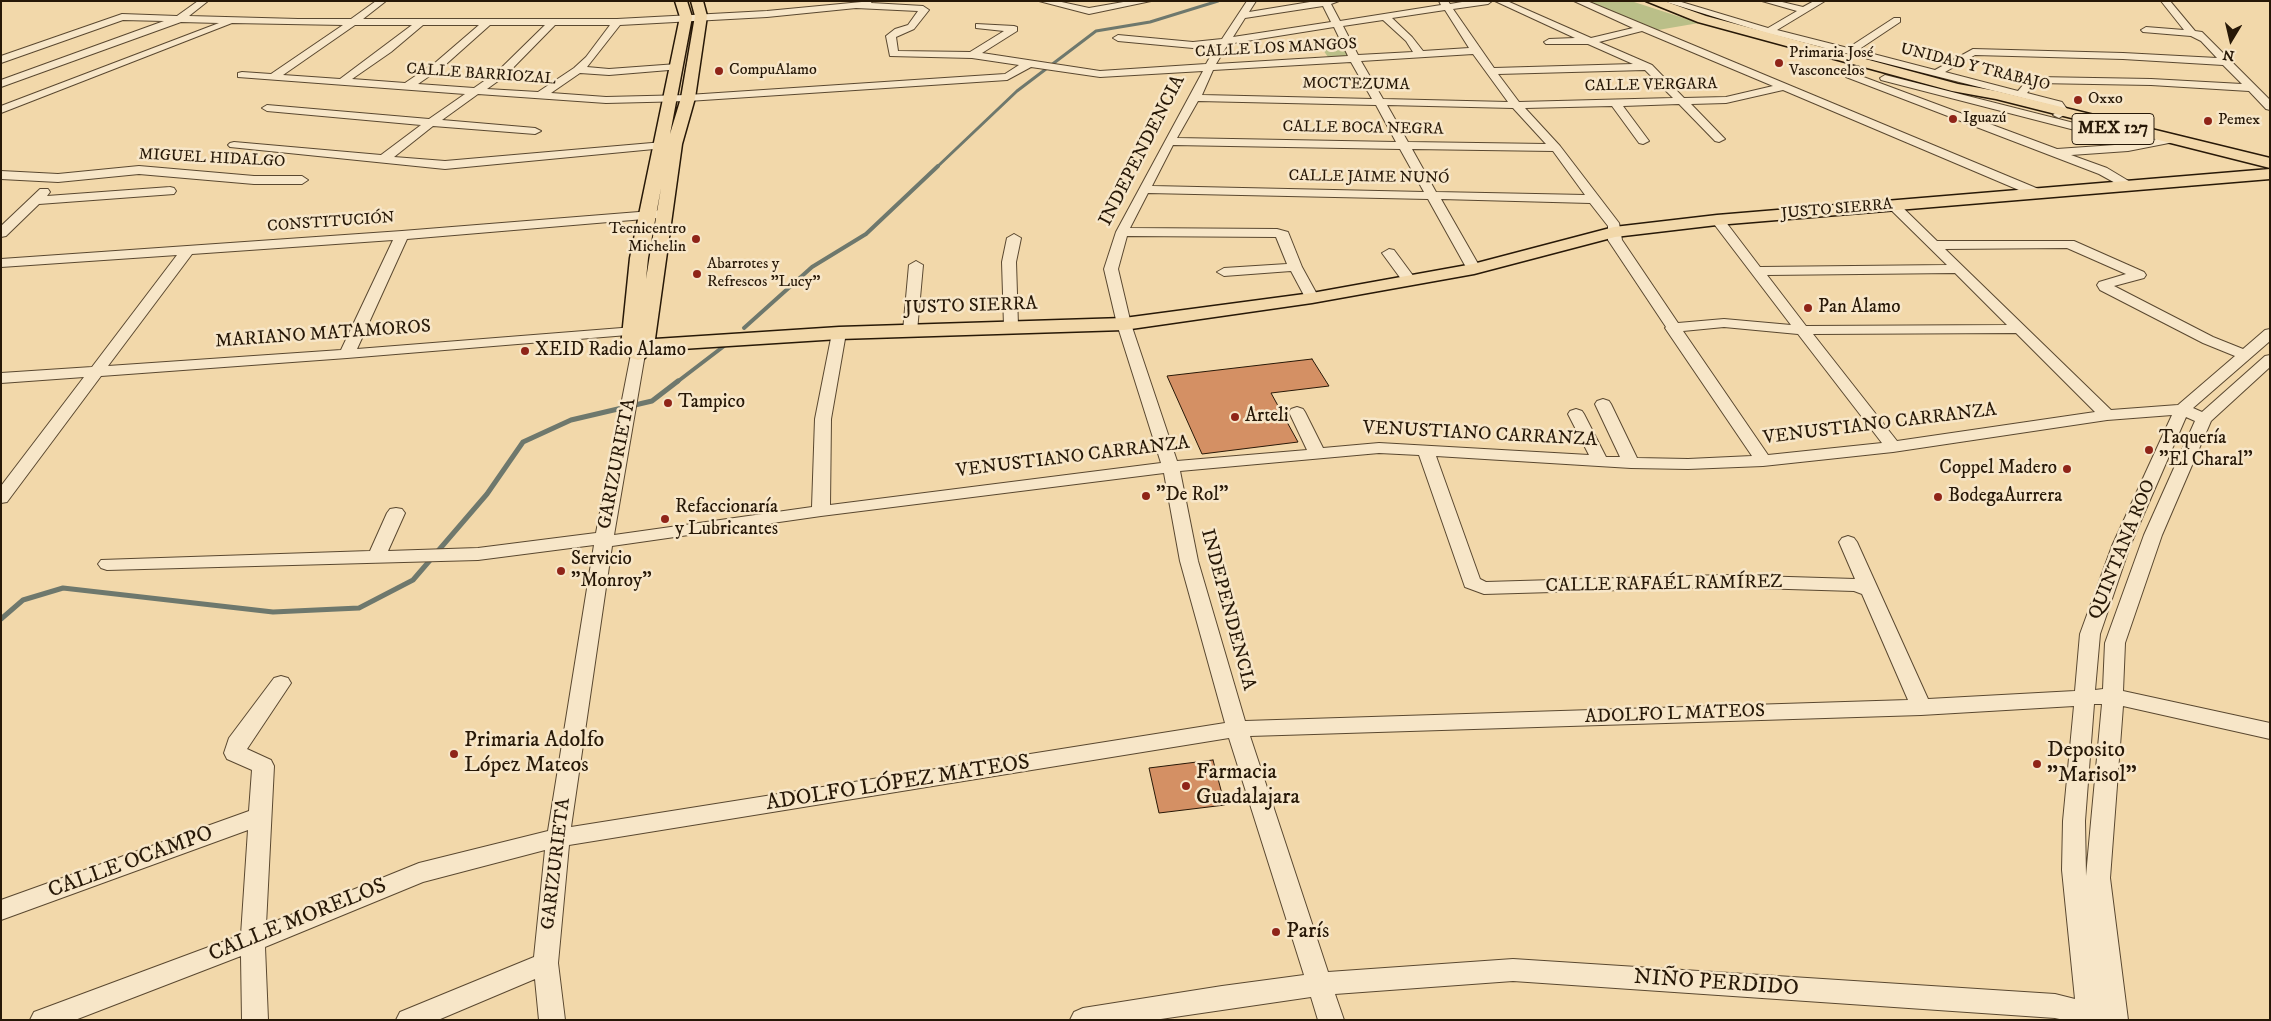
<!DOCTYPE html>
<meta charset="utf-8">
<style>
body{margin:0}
#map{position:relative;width:2271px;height:1021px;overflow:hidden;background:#f2d8aa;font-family:"IM FELL DW Pica",serif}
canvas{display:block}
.frame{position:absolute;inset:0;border:2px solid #271807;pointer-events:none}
.north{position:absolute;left:2206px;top:15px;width:50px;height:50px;-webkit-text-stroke:4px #f7e6c8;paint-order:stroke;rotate:189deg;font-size:14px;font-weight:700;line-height:20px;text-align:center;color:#271807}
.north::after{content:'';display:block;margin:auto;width:18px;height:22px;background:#271807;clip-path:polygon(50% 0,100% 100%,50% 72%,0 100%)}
</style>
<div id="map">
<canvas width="2271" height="1021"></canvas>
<div class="frame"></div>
<div class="north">N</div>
</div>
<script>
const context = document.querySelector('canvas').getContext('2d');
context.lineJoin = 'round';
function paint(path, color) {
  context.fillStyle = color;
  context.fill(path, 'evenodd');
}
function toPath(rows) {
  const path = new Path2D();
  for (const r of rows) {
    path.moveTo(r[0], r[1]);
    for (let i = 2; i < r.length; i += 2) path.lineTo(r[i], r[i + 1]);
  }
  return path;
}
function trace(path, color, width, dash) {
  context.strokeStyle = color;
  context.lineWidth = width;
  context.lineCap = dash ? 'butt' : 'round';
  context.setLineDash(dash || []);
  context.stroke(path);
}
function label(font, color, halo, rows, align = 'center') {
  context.font = font + ' "IM FELL DW Pica",serif';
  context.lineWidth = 5;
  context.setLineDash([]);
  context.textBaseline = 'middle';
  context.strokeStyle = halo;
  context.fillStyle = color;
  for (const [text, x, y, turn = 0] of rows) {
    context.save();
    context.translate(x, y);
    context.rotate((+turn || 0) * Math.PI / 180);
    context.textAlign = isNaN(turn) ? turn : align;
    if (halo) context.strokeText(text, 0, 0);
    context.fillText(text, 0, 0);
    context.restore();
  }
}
paint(toPath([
 [1588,1,1631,1,1699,23,1658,30],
 [1345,45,1350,56,1328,57,1321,47]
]), '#babf88');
trace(toPath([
 [937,167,1017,91,1096,31,1150,22,1218,1]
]), '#6e786d', 3);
trace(toPath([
 [744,328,812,267,866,234,938,166],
 [677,382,728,343]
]), '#6e786d', 4);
trace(toPath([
 [1,619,23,600,63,588,273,612,359,608,413,580,487,494,523,442,571,420,652,401,678,381]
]), '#6e786d', 5);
const building = toPath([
 [1312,359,1329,386,1271,393,1298,442,1202,454,1167,376,1312,359],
 [1213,760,1225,805,1159,813,1149,768,1213,760]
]);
paint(building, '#d49064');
trace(building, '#271807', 1);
const minor = toPath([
 [198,1,208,1,189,16,298,19,351,19,376,1,386,1,363,19,617,19,767,11,872,1,871,3,923,6,929,10,914,29,896,37,898,51,970,52,1004,31,976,28,976,24,1014,26,1017,27,1017,31,982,53,1100,71,1206,64,1217,45,1193,48,1118,41,1113,38,1118,35,1193,42,1222,39,1247,1,1256,1,1249,12,1316,1,1339,1,1331,4,1340,21,1441,5,1439,1,1448,1,1450,4,1468,1,1492,1,1488,4,1453,9,1494,68,1633,64,1588,44,1546,44,1544,42,1549,39,1575,38,1495,1,1507,1,1591,38,1633,28,1574,1,1587,1,2041,190,2043,193,2041,196,2033,196,1783,90,1726,103,1691,104,1723,137,1725,139,1719,142,1715,141,1679,104,1623,106,1649,141,1643,144,1639,143,1612,106,1525,108,1560,146,1619,223,1622,240,1678,323,1724,319,1791,325,1711,220,1717,216,1722,217,1760,267,1947,265,1889,208,1887,205,1893,201,1897,202,1937,241,2074,241,2144,272,2146,275,2144,278,2114,286,2213,337,2243,349,2265,330,2270,329,2270,341,2193,408,2202,412,2265,356,2270,355,2270,367,2211,421,2162,535,2125,643,2123,691,2270,723,2270,739,2123,706,2110,878,2128,1020,2064,1020,2055,1018,1513,981,1335,994,1344,1020,1318,1020,1311,997,1154,1020,1070,1020,1074,1012,1083,1008,1222,986,1304,975,1229,738,569,845,558,963,565,1020,539,1020,535,979,438,1020,396,1020,400,1012,534,957,545,850,423,882,265,947,268,1020,242,1020,241,956,75,1020,30,1020,34,1012,241,935,248,830,1,920,1,900,249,811,252,770,227,759,224,753,229,738,274,678,281,676,288,678,291,683,247,749,271,760,274,766,266,925,419,863,548,831,594,545,478,560,107,570,101,568,98,564,101,560,370,551,387,513,390,509,396,508,402,509,405,513,388,551,478,548,596,533,631,354,633,351,638,350,643,351,645,354,614,535,812,507,815,419,832,333,839,329,846,333,831,419,830,505,1161,463,1117,324,1104,269,1116,232,1203,71,1100,77,1031,67,1007,80,688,101,606,103,478,94,442,120,535,128,541,131,535,134,433,126,394,157,445,161,675,141,681,144,675,147,445,169,230,147,228,145,230,143,234,142,381,155,421,125,267,111,262,108,267,105,429,119,465,94,238,77,238,73,242,72,271,74,343,25,232,23,1,113,1,106,219,23,181,22,1,87,1,80,164,21,123,20,1,63,1,56,122,14,177,16,198,1],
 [1323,6,1331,22,1233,37,1245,18,1323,6],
 [856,8,918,11,908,25,895,29,886,36,890,56,972,58,1019,65,1005,74,688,95,606,97,551,93,580,73,609,75,681,69,682,67,677,64,609,69,587,67,620,25,767,17,856,8],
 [1445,10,1469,48,1423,51,1412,37,1392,18,1445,10],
 [1383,20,1406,41,1413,52,1358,55,1343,26,1383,20],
 [355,25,412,25,340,79,283,75,355,25],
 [423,25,479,25,436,62,405,83,352,79,391,52,423,25],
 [490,25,545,25,497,72,474,88,418,84,444,66,490,25],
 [555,25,610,25,586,57,574,68,538,92,487,89,505,76,555,25],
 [1334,27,1348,56,1216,64,1228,44,1334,27],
 [1642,31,1773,86,1726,97,1684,98,1652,65,1599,42,1642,31],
 [1473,54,1508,102,1383,99,1361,61,1473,54],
 [1351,62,1372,99,1202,95,1213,70,1351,62],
 [1645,70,1673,98,1519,102,1498,74,1645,70],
 [1198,101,1376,105,1396,142,1177,138,1198,101],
 [1387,105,1513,108,1546,144,1408,142,1387,105],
 [1173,145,1400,149,1424,192,1152,186,1173,145],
 [1412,149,1553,151,1585,195,1436,192,1412,149],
 [1148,193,1428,199,1467,269,1474,273,1481,269,1441,199,1590,203,1608,226,1608,240,1666,327,1665,328,1752,456,1688,459,1637,458,1611,404,1609,401,1603,399,1597,401,1595,404,1620,457,1606,457,1584,414,1582,411,1576,409,1570,411,1568,414,1589,455,1379,443,1323,448,1305,412,1303,409,1297,407,1291,409,1289,412,1307,450,1177,461,1131,324,1118,269,1127,236,1276,237,1287,264,1224,268,1217,272,1224,276,1291,271,1307,301,1317,301,1319,298,1302,267,1288,232,1277,229,1130,228,1148,193],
 [2067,248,2126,274,2099,282,2097,285,2100,290,2203,343,2235,356,2178,405,2111,410,1945,249,2067,248],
 [1955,273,2007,325,1806,326,1767,275,1955,273],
 [1724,327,1798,334,1882,443,1768,455,1683,331,1724,327],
 [2016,333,2095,412,1897,441,1813,334,2016,333],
 [2172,415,2112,546,2080,634,2075,691,1928,699,1857,542,1854,538,1848,536,1842,538,1839,542,1855,579,1723,575,1486,582,1480,579,1436,456,1631,468,1688,469,1763,466,1893,452,2107,420,2172,415],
 [2186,417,2195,421,2144,535,2105,643,2103,689,2095,690,2100,634,2130,546,2186,417],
 [1379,453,1419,455,1465,587,1484,594,1723,587,1854,591,1862,594,1908,700,1245,721,1198,561,1180,471,1379,453],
 [1164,473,1180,561,1225,723,571,827,612,546,821,516,1164,473],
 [2094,704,2102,704,2086,876,2085,821,2094,704],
 [2074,706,2063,821,2062,870,2075,999,2055,994,1513,959,1328,972,1250,736,1921,715,2074,706],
 [1039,1,1057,1,1089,8,1129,1,1151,1,1089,14,1039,1],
 [1663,1,1678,1,1768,28,1797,11,1762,1,1778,1,1803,7,1814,1,1825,1,1777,30,1848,48,1894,18,1900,18,1900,22,1858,50,1935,70,1973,49,2123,53,2217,58,2201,41,2191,36,2143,32,2141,30,2146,27,2184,30,2161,1,2170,1,2195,31,2202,32,2270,100,2270,110,2266,109,2249,91,2151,85,2036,83,2027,93,2062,102,2069,112,2059,118,2053,115,2057,111,2054,106,1766,33,1663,1],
 [1975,55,2123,59,2223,65,2242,84,2151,79,2037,77,2028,79,2018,91,1945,72,1975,55],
 [1850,72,2057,149,2129,144,1881,80,1880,78,1885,75,2145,141,2174,136,2180,139,2174,142,2128,151,2071,155,2107,168,2132,183,2134,186,2128,190,2099,174,1846,77,1846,73,1850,72],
 [139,166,254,176,302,176,308,180,302,184,254,184,139,174,58,182,1,179,1,171,58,174,139,166],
 [170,187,174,188,176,191,174,194,39,204,6,236,1,237,1,226,40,189,48,189,50,192,47,196,170,187],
 [664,210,668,211,670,214,668,217,407,239,357,349,647,326,652,327,654,330,652,333,347,358,101,376,7,502,1,503,1,486,84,377,1,383,1,373,92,367,177,255,1,267,1,259,402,231,664,210],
 [393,240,341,350,108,366,192,254,393,240],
 [1014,234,1021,238,1016,262,1018,326,1011,330,1004,326,1002,262,1007,238,1014,234],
 [1389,249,1394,250,1414,277,1416,280,1414,283,1404,283,1382,253,1389,249],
 [916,261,923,265,917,331,910,335,903,331,909,265,916,261]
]);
const major = toPath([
 [675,1,687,1,692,17,670,134,681,98,695,16,691,1,703,1,707,16,695,98,682,144,655,339,839,327,1124,318,1312,293,1473,264,1614,227,1717,215,2270,169,2270,179,1717,225,1615,237,1474,274,1312,303,1124,330,839,339,650,351,645,358,638,360,631,358,621,346,630,258,680,17,675,1],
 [661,188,646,279,648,258,661,188],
 [1646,1,1664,1,1706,16,1958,84,1996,91,2270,158,2270,168,1996,99,1952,91,1698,22,1646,1]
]);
trace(minor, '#5a4830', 2);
trace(major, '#271807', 3);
paint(minor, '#f7e6c8');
paint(major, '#f2d8aa');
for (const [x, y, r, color] of [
 [1779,63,5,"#8f2418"],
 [719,71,5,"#8f2418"],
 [2078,100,5,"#8f2418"],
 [1953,119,5,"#8f2418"],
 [2208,121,5,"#8f2418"],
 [696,239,5,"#8f2418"],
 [697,274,5,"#8f2418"],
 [1808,308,5,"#8f2418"],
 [525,351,5,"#8f2418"],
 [668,403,5,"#8f2418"],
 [1235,417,5,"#8f2418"],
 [2149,450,5,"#8f2418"],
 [2067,469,5,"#8f2418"],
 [1146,496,5,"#8f2418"],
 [1938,497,5,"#8f2418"],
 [665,519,5,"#8f2418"],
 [561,571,5,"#8f2418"],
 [454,754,5,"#8f2418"],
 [2037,764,5,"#8f2418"],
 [1186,786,5,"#8f2418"],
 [1276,932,5,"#8f2418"]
]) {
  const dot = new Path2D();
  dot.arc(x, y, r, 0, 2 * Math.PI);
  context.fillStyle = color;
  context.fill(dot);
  trace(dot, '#f7e6c8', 2);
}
label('16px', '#271807', '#f7e6c8', [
 ["CALLE LOS MANGOS",1276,49,-3],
 ["UNIDAD Y TRABAJO",1975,68,14],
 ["CALLE BARRIOZAL",481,75,4],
 ["MOCTEZUMA",1356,85,1],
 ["CALLE VERGARA",1651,86,-1],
 ["CALLE BOCA NEGRA",1363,129,1],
 ["MIGUEL HIDALGO",212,159,3],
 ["CALLE JAIME NUNÓ",1369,178,1],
 ["JUSTO SIERRA",1837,210,-5],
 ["CONSTITUCIÓN",331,223,-4]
]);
label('16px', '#271807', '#f7e6c8', [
 ["Primaria José",1789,54],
 ["Vasconcelos",1789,72],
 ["CompuAlamo",729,71],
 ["Oxxo",2088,100],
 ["Iguazú",1963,119],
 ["Pemex",2218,121],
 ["Tecnicentro",686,230,"right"],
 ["Michelin",686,248,"right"],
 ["Abarrotes y",707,265],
 ["Refrescos \"Lucy\"",707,283]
], 'left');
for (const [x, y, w] of [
 [2113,129,82]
]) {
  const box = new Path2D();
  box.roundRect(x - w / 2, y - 15.5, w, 31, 4);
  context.fillStyle = '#f7e6c8';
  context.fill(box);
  trace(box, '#271807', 1);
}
label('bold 18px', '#271807', null, [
 ["MEX 127",2113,129]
]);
label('19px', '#271807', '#f7e6c8', [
 ["INDEPENDENCIA",1143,151,-63],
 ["JUSTO SIERRA",971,307,-2],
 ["MARIANO MATAMOROS",323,335,-4],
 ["VENUSTIANO CARRANZA",1880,425,-7],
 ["VENUSTIANO CARRANZA",1480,435,3],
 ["VENUSTIANO CARRANZA",1073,458,-7],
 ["GARIZURIETA",618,464,-79],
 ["QUINTANA ROO",2123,550,-68],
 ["CALLE RAFAÉL RAMÍREZ",1664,585,-1],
 ["INDEPENDENCIA",1227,610,75],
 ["ADOLFO L MATEOS",1675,715,-2],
 ["GARIZURIETA",557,864,-83]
]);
label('19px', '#271807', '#f7e6c8', [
 ["Pan Alamo",1818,308],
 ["XEID Radio Alamo",535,351],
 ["Tampico",678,403],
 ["Arteli",1245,417],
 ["Taquería",2159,439],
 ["\"El Charal\"",2159,461],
 ["Coppel Madero",2057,469,"right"],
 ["\"De Rol\"",1156,496],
 ["BodegaAurrera",1948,497],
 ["Refaccionaría",675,508],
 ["y Lubricantes",675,530],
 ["Servicio",571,560],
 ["\"Monroy\"",571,582]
], 'left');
label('22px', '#271807', '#f7e6c8', [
 ["Primaria Adolfo",464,741],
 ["López Mateos",464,766],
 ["Deposito",2047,751],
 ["\"Marisol\"",2047,776],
 ["Farmacia",1196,773],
 ["Guadalajara",1196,798],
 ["París",1286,932]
], 'left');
label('22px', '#271807', '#f7e6c8', [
 ["ADOLFO LÓPEZ MATEOS",898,784,-9],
 ["CALLE OCAMPO",131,863,-20],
 ["CALLE MORELOS",298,921,-22],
 ["NIÑO PERDIDO",1716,984,4]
]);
</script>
